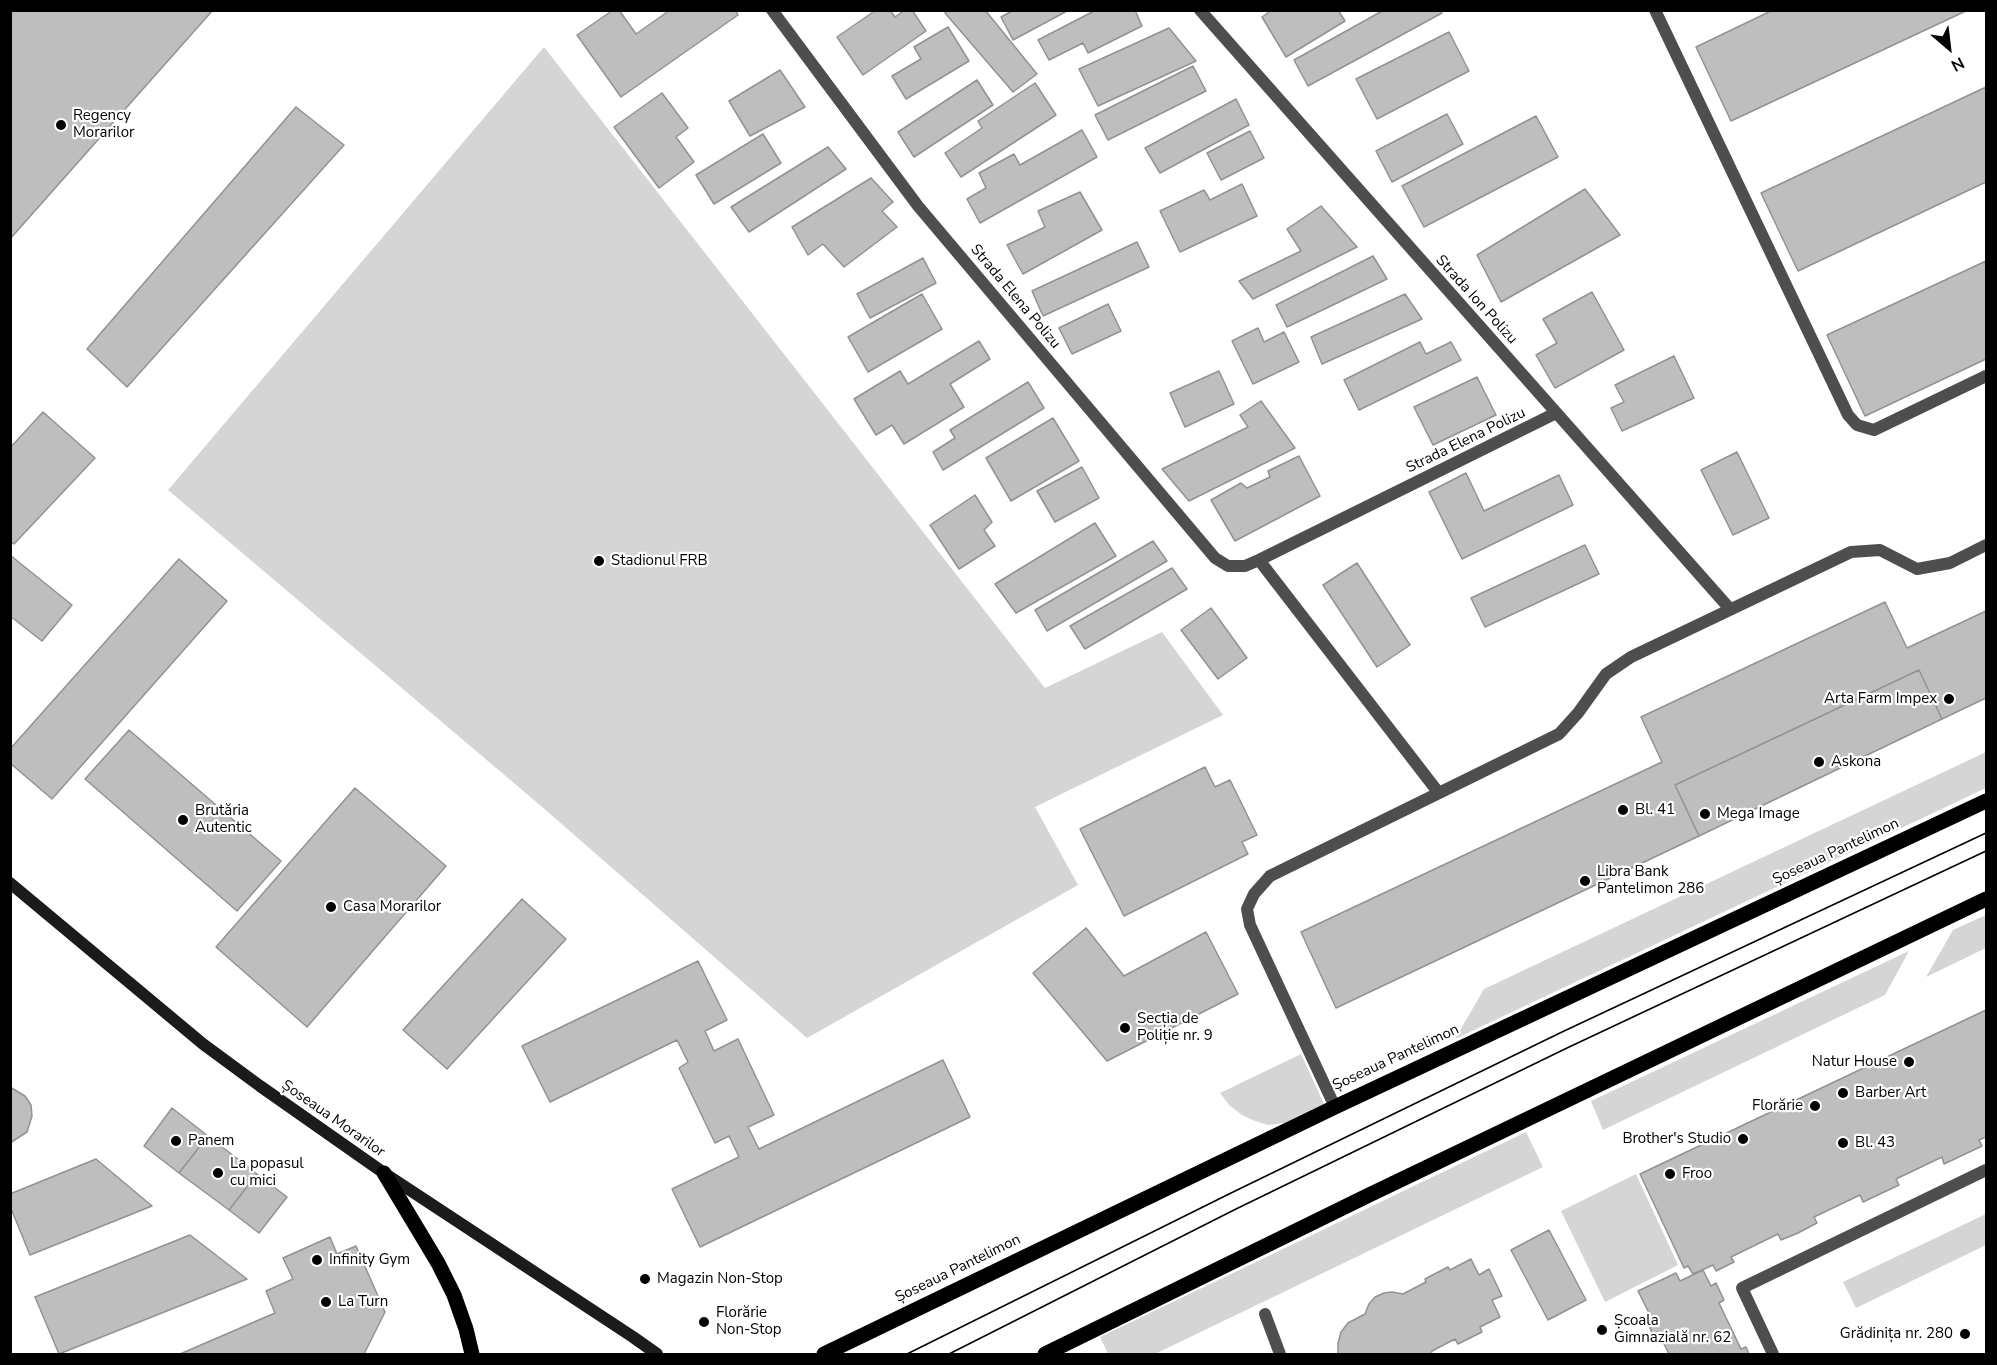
<!DOCTYPE html>
<meta charset="utf-8">
<style>
body{margin:0}
#map{position:relative;width:1997px;height:1365px;overflow:hidden;background:#fff;font-family:"Nunito Sans",sans-serif}
canvas{display:block}
.frame{position:absolute;inset:0;border:12px solid #000;pointer-events:none}
.north{position:absolute;left:1919px;top:18px;width:60px;height:60px;-webkit-text-stroke:4px #fff;paint-order:stroke;rotate:152deg;font-size:16px;font-weight:700;line-height:24px;text-align:center;color:#000}
.north::after{content:'';display:block;margin:auto;width:21px;height:27px;background:#000;clip-path:polygon(50% 0,100% 100%,50% 72%,0 100%)}
</style>
<div id="map">
<canvas width="1997" height="1365"></canvas>
<div class="frame"></div>
<div class="north">N</div>
</div>
<script>
const context = document.querySelector('canvas').getContext('2d');
context.lineJoin = 'round';
function paint(path, color) {
  context.fillStyle = color;
  context.fill(path, 'evenodd');
}
function toPath(rows) {
  const path = new Path2D();
  for (const r of rows) {
    path.moveTo(r[0], r[1]);
    for (let i = 2; i < r.length; i += 2) path.lineTo(r[i], r[i + 1]);
  }
  return path;
}
function trace(path, color, width, dash) {
  context.strokeStyle = color;
  context.lineWidth = width;
  context.lineCap = dash ? 'butt' : 'round';
  context.setLineDash(dash || []);
  context.stroke(path);
}
function label(font, color, halo, rows, align = 'center') {
  context.font = font + ' "Nunito Sans",sans-serif';
  context.lineWidth = 4.5;
  context.setLineDash([]);
  context.textBaseline = 'middle';
  context.strokeStyle = halo;
  context.fillStyle = color;
  for (const [text, x, y, turn = 0] of rows) {
    context.save();
    context.translate(x, y);
    context.rotate((+turn || 0) * Math.PI / 180);
    context.textAlign = isNaN(turn) ? turn : align;
    if (halo) context.strokeText(text, 0, 0);
    context.fillText(text, 0, 0);
    context.restore();
  }
}
paint(toPath([
 [544,47,1045,688,1162,632,1223,715,1035,807,1078,885,807,1038,541,806,168,490],
 [1986,752,1986,788,1455,1039,1484,989],
 [1986,915,1986,948,1926,977,1953,930],
 [1909,951,1885,995,1603,1130,1591,1101],
 [1301,1054,1324,1104,1284,1123,1268,1125,1255,1121,1242,1115,1229,1105,1220,1093],
 [1526,1132,1543,1167,1155,1354,1108,1354,1100,1337],
 [1636,1174,1678,1265,1605,1302,1561,1211],
 [1986,1214,1986,1245,1856,1308,1843,1282]
]), '#d5d5d5');
const building = toPath([
 [10,10,213,10,10,239,10,10],
 [613,10,619,10,636,34,670,10,735,10,738,15,621,97,577,35,613,10],
 [876,10,890,10,895,17,905,10,912,10,926,31,863,75,837,37,876,10],
 [947,10,985,10,1037,74,1013,92,945,13,947,10],
 [1014,10,1069,10,1013,40,1001,17,1014,10],
 [1096,10,1135,10,1142,26,1088,53,1083,43,1049,60,1038,40,1096,10],
 [1272,10,1338,10,1345,21,1286,57,1262,17,1272,10],
 [1384,10,1440,10,1442,13,1308,86,1294,60,1384,10],
 [1773,10,1968,10,1731,121,1696,47,1773,10],
 [948,27,969,61,906,99,892,76,921,59,914,47,948,27],
 [1169,28,1196,61,1098,106,1079,69,1169,28],
 [1449,32,1469,71,1377,119,1356,79,1449,32],
 [1193,66,1206,91,1108,140,1095,115,1193,66],
 [780,70,805,107,750,136,729,101,780,70],
 [977,80,993,105,914,157,898,132,977,80],
 [1035,83,1056,115,961,177,945,153,982,128,978,121,1035,83],
 [1986,87,1986,182,1798,271,1761,193,1986,87],
 [662,93,688,128,676,137,694,162,659,188,614,127,662,93],
 [1236,99,1249,125,1160,173,1145,148,1236,99],
 [296,107,344,145,127,387,87,349,296,107],
 [1447,114,1463,144,1392,182,1376,151,1447,114],
 [1536,116,1558,157,1424,227,1402,186,1536,116],
 [1082,130,1097,157,980,223,967,199,986,188,979,173,1014,154,1020,165,1082,130],
 [1250,131,1264,158,1221,180,1207,153,1250,131],
 [763,134,781,163,714,204,696,175,763,134],
 [828,147,846,169,749,232,731,207,828,147],
 [871,178,893,202,882,211,897,227,844,267,823,244,808,255,792,227,871,178],
 [1242,184,1257,216,1180,252,1160,211,1204,190,1210,200,1242,184],
 [1585,189,1620,235,1501,302,1477,255,1585,189],
 [1080,192,1102,230,1023,274,1007,245,1045,227,1038,211,1080,192],
 [1321,206,1357,247,1253,299,1239,281,1301,251,1287,229,1321,206],
 [1137,242,1149,267,1043,316,1032,291,1137,242],
 [1373,256,1387,279,1287,327,1276,305,1373,256],
 [923,258,936,283,870,318,857,294,923,258],
 [1986,261,1986,359,1865,416,1827,335,1986,261],
 [1592,292,1624,350,1555,388,1536,355,1557,343,1543,319,1592,292],
 [922,294,942,329,868,372,848,337,922,294],
 [1405,294,1422,319,1322,364,1311,337,1405,294],
 [1108,304,1121,331,1072,354,1059,328,1108,304],
 [1258,328,1264,342,1284,332,1299,362,1253,384,1232,341,1258,328],
 [979,341,990,359,950,384,964,407,904,444,892,425,876,435,854,399,900,371,908,384,979,341],
 [1420,342,1426,354,1451,342,1461,360,1359,410,1344,380,1420,342],
 [1674,356,1694,398,1622,431,1611,408,1624,402,1615,385,1674,356],
 [1219,371,1234,404,1185,427,1170,393,1219,371],
 [1477,377,1496,415,1433,445,1414,407,1477,377],
 [1028,382,1044,408,943,470,933,452,955,438,950,430,1028,382],
 [1261,401,1295,448,1189,501,1162,469,1248,427,1240,415,1261,401],
 [43,412,95,458,14,544,10,541,10,448,43,412],
 [1053,418,1079,461,1011,501,986,458,1053,418],
 [1737,452,1769,518,1733,535,1701,470,1737,452],
 [1299,456,1320,496,1235,541,1211,500,1241,483,1247,488,1270,477,1268,471,1299,456],
 [1082,467,1099,498,1055,522,1037,491,1082,467],
 [1466,473,1484,511,1559,475,1573,505,1462,559,1429,492,1466,473],
 [975,495,992,522,984,530,995,546,959,569,930,525,975,495],
 [1095,523,1116,556,1016,613,995,584,1095,523],
 [1153,541,1167,561,1047,631,1035,610,1153,541],
 [1585,545,1599,574,1485,627,1471,598,1585,545],
 [10,555,72,605,42,641,10,616,10,555],
 [179,559,227,601,52,799,10,763,10,749,179,559],
 [1357,563,1410,645,1377,667,1323,585,1357,563],
 [1172,568,1187,589,1085,649,1070,626,1172,568],
 [1885,602,1907,648,1986,611,1986,698,1942,719,1919,670,1675,785,1699,836,1336,1008,1301,932,1662,762,1641,717,1885,602],
 [1211,608,1247,658,1218,679,1181,630,1211,608],
 [1919,670,1942,719,1699,836,1675,785,1919,670],
 [129,730,281,861,237,911,85,779,129,730],
 [1205,767,1215,787,1230,780,1257,835,1242,842,1248,854,1124,916,1080,829,1205,767],
 [355,788,446,866,307,1027,216,947,355,788],
 [522,899,566,939,447,1069,403,1030,522,899],
 [1086,928,1124,976,1206,932,1238,994,1107,1061,1033,973,1086,928],
 [698,961,727,1020,705,1031,714,1051,738,1039,774,1115,748,1127,759,1149,943,1060,970,1117,700,1247,672,1189,739,1157,729,1136,715,1143,679,1068,688,1062,677,1040,550,1102,522,1046,698,961],
 [1986,1010,1986,1137,1979,1140,1982,1146,1944,1164,1942,1157,1896,1179,1899,1185,1863,1202,1860,1195,1814,1217,1817,1223,1798,1233,1781,1240,1778,1234,1731,1257,1734,1262,1716,1271,1713,1265,1693,1274,1688,1266,1684,1268,1640,1174,1986,1010],
 [10,1087,25,1096,31,1105,32,1116,27,1132,10,1143,10,1087],
 [172,1108,208,1136,179,1173,144,1146,172,1108],
 [208,1136,257,1174,229,1210,179,1173,208,1136],
 [96,1159,152,1206,30,1255,10,1206,10,1194,96,1159],
 [257,1174,287,1197,259,1233,229,1210,257,1174],
 [1549,1230,1586,1300,1548,1320,1511,1250,1549,1230],
 [190,1235,247,1279,59,1354,35,1297,190,1235],
 [330,1237,337,1254,356,1246,385,1312,364,1354,180,1354,275,1313,266,1291,293,1279,283,1258,330,1237],
 [1471,1259,1479,1275,1489,1269,1502,1296,1492,1300,1500,1317,1480,1327,1482,1332,1458,1344,1455,1339,1432,1351,1431,1354,1338,1354,1338,1343,1341,1332,1348,1323,1365,1314,1369,1304,1375,1297,1384,1293,1392,1292,1403,1294,1426,1282,1425,1279,1448,1267,1450,1270,1471,1259],
 [1703,1270,1711,1286,1716,1283,1724,1300,1719,1303,1741,1349,1746,1347,1749,1354,1669,1354,1658,1332,1653,1335,1645,1317,1650,1315,1638,1291,1676,1273,1680,1281,1703,1270]
]);
paint(building, '#bebebe');
trace(building, '#929292', 1.5);
trace(toPath([
 [1655,10,1848,415,1857,425,1874,430,1986,376],
 [1773,1354,1742,1288,1986,1170]
]), '#4e4e4e', 12);
trace(toPath([
 [772,10,918,206,1215,558,1228,566,1245,566,1259,560,1556,413],
 [1200,10,1730,609],
 [1259,560,1438,792],
 [1335,1107,1250,925,1247,909,1254,894,1270,876,1559,734,1578,713,1606,674,1631,657,1851,552,1880,550,1917,569,1950,563,1986,545],
 [1265,1314,1280,1354]
]), '#4e4e4e', 12);
trace(toPath([
 [10,883,203,1044,260,1086,384,1173,633,1337,657,1354]
]), '#1b1b1b', 12);
trace(toPath([
 [384,1173,438,1263,454,1295,466,1329,472,1354],
 [824,1354,1335,1107,1986,801],
 [1045,1354,1367,1196,1986,899]
]), '#000', 15);
trace(toPath([
 [907,1354,1229,1194,1562,1032,1986,833],
 [949,1354,1236,1209,1567,1048,1986,851]
]), '#000', 1.5);
for (const [x, y, r, color] of [
 [61,125,6,"#000"],
 [599,561,6,"#000"],
 [1949,699,6,"#000"],
 [1819,762,6,"#000"],
 [1623,810,6,"#000"],
 [1705,814,6,"#000"],
 [183,820,6,"#000"],
 [1585,881,6,"#000"],
 [331,907,6,"#000"],
 [1125,1028,6,"#000"],
 [1909,1062,6,"#000"],
 [1843,1093,6,"#000"],
 [1815,1106,6,"#000"],
 [1743,1139,6,"#000"],
 [176,1141,6,"#000"],
 [1843,1143,6,"#000"],
 [218,1173,6,"#000"],
 [1670,1174,6,"#000"],
 [317,1260,6,"#000"],
 [645,1279,6,"#000"],
 [326,1302,6,"#000"],
 [704,1322,6,"#000"],
 [1602,1330,6,"#000"],
 [1965,1334,6,"#000"]
]) {
  const dot = new Path2D();
  dot.arc(x, y, r, 0, 2 * Math.PI);
  context.fillStyle = color;
  context.fill(dot);
  trace(dot, '#fff', 2);
}
label('15px', '#000', '#fff', [
 ["Regency",73,116],
 ["Morarilor",73,133],
 ["Stadionul FRB",611,561],
 ["Arta Farm Impex",1937,699,"right"],
 ["Askona",1831,762],
 ["Bl. 41",1635,810],
 ["Brutăria",195,811],
 ["Autentic",195,828],
 ["Mega Image",1717,814],
 ["Libra Bank",1597,872],
 ["Pantelimon 286",1597,889],
 ["Casa Morarilor",343,907],
 ["Secția de",1137,1019],
 ["Poliție nr. 9",1137,1036],
 ["Natur House",1897,1062,"right"],
 ["Barber Art",1855,1093],
 ["Florărie",1803,1106,"right"],
 ["Brother's Studio",1731,1139,"right"],
 ["Panem",188,1141],
 ["Bl. 43",1855,1143],
 ["La popasul",230,1164],
 ["cu mici",230,1181],
 ["Froo",1682,1174],
 ["Infinity Gym",329,1260],
 ["Magazin Non-Stop",657,1279],
 ["La Turn",338,1302],
 ["Florărie",716,1313],
 ["Non-Stop",716,1330],
 ["Școala",1614,1321],
 ["Gimnazială nr. 62",1614,1338],
 ["Grădinița nr. 280",1953,1334,"right"]
], 'left');
label('15px', '#000', '#fff', [
 ["Strada Elena Polizu",1015,297,50],
 ["Strada Ion Polizu",1476,300,48],
 ["Strada Elena Polizu",1466,441,-26],
 ["Șoseaua Pantelimon",1836,852,-25],
 ["Șoseaua Pantelimon",1396,1058,-25],
 ["Șoseaua Morarilor",333,1119,35],
 ["Șoseaua Pantelimon",958,1269,-26]
]);
</script>
